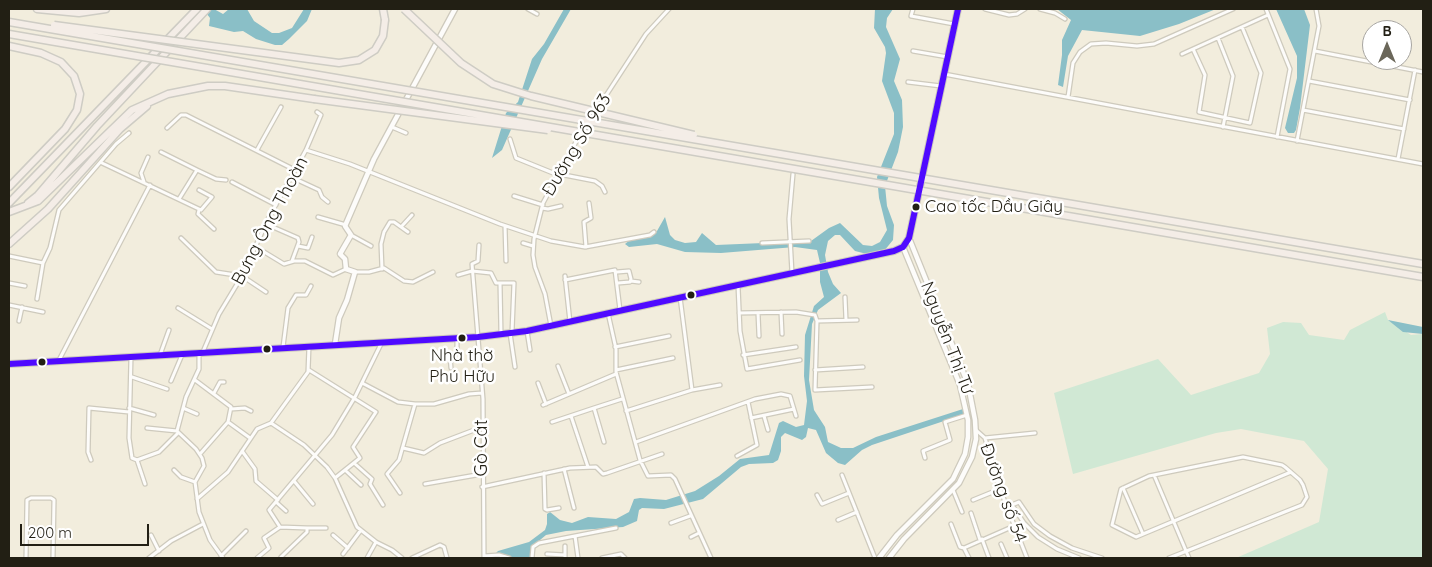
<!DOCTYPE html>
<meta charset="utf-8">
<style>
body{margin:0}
#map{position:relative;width:1432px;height:567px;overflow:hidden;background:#f2eddd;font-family:Quicksand,sans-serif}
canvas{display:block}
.frame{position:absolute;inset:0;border:10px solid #221f14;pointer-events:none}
.north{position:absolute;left:1362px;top:20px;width:50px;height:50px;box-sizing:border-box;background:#fff;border:1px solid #a7a5a1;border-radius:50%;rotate:0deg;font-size:14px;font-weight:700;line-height:20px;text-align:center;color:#221f14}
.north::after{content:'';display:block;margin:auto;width:18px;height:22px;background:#6b675a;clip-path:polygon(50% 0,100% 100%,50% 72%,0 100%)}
.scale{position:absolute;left:20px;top:524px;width:129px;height:22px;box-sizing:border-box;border:2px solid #221f14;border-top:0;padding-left:6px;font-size:15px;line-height:18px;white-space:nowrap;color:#221f14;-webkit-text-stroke:4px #fff;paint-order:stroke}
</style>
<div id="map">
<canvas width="1432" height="567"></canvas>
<div class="frame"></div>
<div class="north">B</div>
<div class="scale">200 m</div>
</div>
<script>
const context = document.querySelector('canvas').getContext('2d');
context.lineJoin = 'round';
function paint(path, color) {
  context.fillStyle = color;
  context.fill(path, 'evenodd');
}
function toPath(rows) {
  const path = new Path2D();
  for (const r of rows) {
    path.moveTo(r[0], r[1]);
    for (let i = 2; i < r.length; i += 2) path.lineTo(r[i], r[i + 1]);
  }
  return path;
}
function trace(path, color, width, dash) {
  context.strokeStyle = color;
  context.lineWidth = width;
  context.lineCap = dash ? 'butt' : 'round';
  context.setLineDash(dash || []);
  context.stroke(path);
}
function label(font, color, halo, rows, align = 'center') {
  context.font = font + ' Quicksand,sans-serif';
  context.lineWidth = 5;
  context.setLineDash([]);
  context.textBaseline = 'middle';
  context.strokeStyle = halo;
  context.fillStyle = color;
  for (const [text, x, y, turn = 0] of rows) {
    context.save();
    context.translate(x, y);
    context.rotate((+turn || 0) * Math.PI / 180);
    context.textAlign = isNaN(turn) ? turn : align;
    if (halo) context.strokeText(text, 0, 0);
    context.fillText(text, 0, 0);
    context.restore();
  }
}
paint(toPath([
 [1385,312,1388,320,1411,335,1423,334,1423,558,1236,558,1319,522,1328,469,1304,441,1241,429,1216,433,1073,474,1054,393,1158,359,1191,395,1259,373,1270,354,1267,328,1283,322,1301,323,1309,335,1344,340,1350,330]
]), '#d0e8d4');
paint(toPath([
 [203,9,214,9,223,14,229,9,247,9,254,21,272,33,279,33,292,28,304,9,312,9,307,21,289,39,282,45,275,45,256,39,243,31,234,32,209,26,210,18],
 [564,9,571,9,542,59,502,150,492,158,506,113,518,102,532,59,544,44],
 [875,9,893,9,887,18,886,27,900,59,894,81,902,100,903,127,898,152,885,186,887,206,894,225,893,240,884,251,867,254,855,251,840,235,835,235,828,241,825,255,828,272,833,284,841,293,818,310,812,324,809,380,814,410,825,427,828,442,841,448,853,448,876,437,963,409,965,414,872,445,862,450,845,465,838,463,826,453,816,430,808,428,806,437,802,440,785,433,781,437,781,451,778,460,773,463,749,464,741,467,703,499,664,509,642,508,639,510,637,521,623,527,566,531,546,535,534,545,530,558,511,558,495,554,498,551,529,542,545,530,547,524,547,514,550,512,560,520,572,523,588,517,616,519,629,512,634,499,640,498,666,500,695,491,719,476,740,459,769,455,779,423,783,421,796,427,804,425,807,401,804,376,805,335,814,306,824,297,820,282,820,263,817,250,795,247,721,253,685,252,657,244,629,247,625,244,630,240,650,236,657,231,665,217,670,235,675,240,685,243,696,242,702,233,716,245,811,241,829,228,840,223,863,245,872,246,880,242,887,230,879,198,877,177,894,134,894,113,882,81,886,53,885,47,874,28],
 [1057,9,1216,9,1179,24,1140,36,1082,30,1068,56,1063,87,1058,85,1062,55,1062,40,1071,20],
 [1276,9,1304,9,1310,25,1300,108,1296,130,1294,133,1288,133,1285,128,1297,78,1297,56],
 [1388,320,1423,327,1423,334,1403,332]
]), '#8abfc7');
const minor = toPath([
 [528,9,537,14],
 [913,9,911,16,954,24],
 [985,9,1009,15,1017,14,1025,9],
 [1040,9,1055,13,1065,19],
 [1266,9,1290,69,1277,137],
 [1218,38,1233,76,1223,127],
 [1193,49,1205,75,1199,112,1250,123,1261,73,1242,27],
 [913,51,948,57],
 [1315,51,1423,72],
 [1182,54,1268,15],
 [944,74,1423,164],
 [1309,81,1410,100],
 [908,82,941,86],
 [1068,97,1073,63,1080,52,1091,44,1106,43,1137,46,1154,44,1233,9],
 [1303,110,1404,129],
 [392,127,406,133],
 [167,128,181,115,186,115,295,170],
 [510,139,516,158,558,175],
 [1297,141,1319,26,1316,9],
 [257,150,281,107],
 [306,150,321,115,317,112],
 [161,152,197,170,179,199],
 [1398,159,1415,70],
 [102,163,201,210,212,197,199,190],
 [197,170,216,179,226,180],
 [559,174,595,181,602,186,605,192],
 [291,177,319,190,322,197,328,202],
 [144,182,141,173,148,157],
 [232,182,276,205],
 [514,196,543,205],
 [542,208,548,209,561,206],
 [199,210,198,214,214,229],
 [318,217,346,225],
 [266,224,298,238,299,242,292,261],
 [505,226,506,261],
 [401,227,412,215],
 [351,235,371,246],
 [181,238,216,272,242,276,266,292],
 [523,243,533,246],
 [762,243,809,241],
 [479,245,478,261,472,264,483,399,484,558],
 [298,246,308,248,312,237],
 [256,247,284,264,294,261,305,261,333,275,346,269],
 [586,247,584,222,591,218,589,203],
 [9,256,43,263],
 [382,269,381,244,384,232,390,222,394,222,408,232],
 [355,272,369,272,384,268,404,281,413,282,433,272],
 [617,272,629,271,631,279,630,282,618,283],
 [792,273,789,219,793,174],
 [458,275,472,271,491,273,496,283,514,283,512,332],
 [565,276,570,322],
 [565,280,615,270,620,310],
 [631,281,639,282],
 [9,283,25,286],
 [500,283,501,334],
 [738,285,740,331,747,369,800,360],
 [680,297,692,390],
 [845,297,846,320],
 [37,299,43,263,50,248,59,210,116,144,129,133],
 [9,305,43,312],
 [178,308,212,329],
 [781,312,782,334],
 [608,313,616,349,616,372,640,460,648,476,671,475,675,479,711,558],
 [739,313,796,312,815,315,817,321,857,320],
 [758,313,759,336],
 [19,321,22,307],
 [817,321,815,390,872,387],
 [551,326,545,294,535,267,533,255,534,239,543,203,577,140,646,34,669,9],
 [527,331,530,350],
 [510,333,515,367],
 [283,347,288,308,296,295,306,295,311,286],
 [615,347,669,336],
 [199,354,199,369,186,397,177,431,196,449,202,458,204,466,195,482,199,512,210,540,223,558],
 [202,354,219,314,242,276,268,219,306,150,350,164,500,224,551,241,585,247,650,235,654,232],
 [160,355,169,330],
 [743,355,796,347],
 [131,357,129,438,132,458,137,460,159,452,178,433],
 [58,362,150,185],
 [558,366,569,394],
 [451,368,450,356,457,353,457,339],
 [309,370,376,412,353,447,360,458,335,478],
 [616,370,673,358],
 [815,370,863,367],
 [132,377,167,389],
 [195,380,231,407,228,422,250,438],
 [171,381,182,355],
 [362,383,398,402,415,404,434,404,469,394,482,393],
 [538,383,546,404],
 [214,393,220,382,224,382],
 [543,405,616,374],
 [129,408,154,415],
 [183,408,197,414],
 [231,409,245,408,251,411],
 [626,411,692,390,720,385],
 [571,416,588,467],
 [764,416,768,430],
 [751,418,794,409],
 [552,422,594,408],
 [271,423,304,445,327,467,335,478,357,527,376,542,392,550,402,558],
 [271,423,308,372,309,346],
 [147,428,177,431],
 [976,430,985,438,1000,489,1027,558],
 [985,438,1035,433],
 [604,442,594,408,622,399],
 [636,442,755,399,781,394,790,396,796,416],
 [403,448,424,453,440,443,482,427],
 [242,451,255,469,256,481,278,500],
 [200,454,228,422],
 [737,456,757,445,748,402],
 [925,458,923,451,950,440,945,422,967,415],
 [91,460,88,452,89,408,129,412],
 [137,460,145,484],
 [354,463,372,479,370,484,383,505],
 [564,469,574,508],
 [174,470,181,477,195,482],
 [345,470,361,485],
 [544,473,545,509,547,510,559,508],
 [842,475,875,558],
 [1154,475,1189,558],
 [294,481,313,504],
 [425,484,482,474],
 [482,487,570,468,596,467,603,474,607,473,662,454],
 [1123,488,1143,534],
 [953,490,962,512],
 [400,493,387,474,399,460,415,404],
 [817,495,822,504,849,493],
 [197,499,228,472,257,429,271,423],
 [973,500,1000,489],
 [276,502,286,511],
 [1012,505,1024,523,1038,537,1057,549,1079,558],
 [1007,507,1019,502,1034,524,1050,536,1072,548,1102,558],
 [971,513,980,540],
 [838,520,857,512],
 [671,523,690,516],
 [951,524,960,547,964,548,969,558],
 [280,527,269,510,332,435,355,397,382,342],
 [307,528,326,528],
 [151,535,159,551],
 [333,535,348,548],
 [575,536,578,558],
 [691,537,699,533],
 [982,539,989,558],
 [1001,544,1007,558],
 [964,548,1014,526],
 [343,554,361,530],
 [547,554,565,555],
 [221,556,246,531],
 [484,556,499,555,509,558],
 [26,558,27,500,31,498,51,498,54,500,53,558],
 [149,558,171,541,203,524],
 [257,558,269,548,264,538,280,527,307,528,307,532,281,557],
 [367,558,376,542],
 [412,558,440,545,444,547,447,558],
 [532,558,533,547,539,543,616,528],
 [565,558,565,546],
 [602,558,621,554,625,558],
 [1169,558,1302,505,1307,497,1303,485,1300,480,1285,467,1282,465,1243,457,1149,476,1121,489,1112,525,1136,537,1291,472]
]);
const tertiary = toPath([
 [335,344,339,318,347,300,355,272,346,269,345,259,340,254,351,235,345,226,374,159,455,9],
 [879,558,897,535,953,479,965,454,968,437,968,420,960,385,903,247],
 [889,558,904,539,959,483,972,457,976,439,975,420,968,384,909,238]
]);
const secondary = toPath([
 [9,364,478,337,527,331,894,251,903,247,909,238,958,9]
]);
const motorway = toPath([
 [37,9,79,13,106,9],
 [383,9,385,20],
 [9,46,41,53,61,62,74,76,80,94,77,110,65,129,9,187],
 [9,203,197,9],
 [28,203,38,195,97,126,207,9],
 [9,212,38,201,132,110,168,94,208,86,225,86,314,99],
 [9,244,48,209,120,129,147,106]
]);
trace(minor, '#cecabd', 5.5);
trace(tertiary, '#cecabd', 7);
trace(secondary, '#cecabd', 8);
trace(motorway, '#ceccc4', 9);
trace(minor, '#fdfcfa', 3);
trace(tertiary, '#fdfcfa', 4.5);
trace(secondary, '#faf7f4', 5);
trace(motorway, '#f4ede7', 6);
const motorwayBridge = toPath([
 [404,9,461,63,493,84,531,96,694,135],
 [9,22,1423,264],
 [54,25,339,63,359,60,375,50,383,36,385,20],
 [9,34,1423,277],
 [314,99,548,130]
]);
trace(motorwayBridge, '#ceccc4', 9, []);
trace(motorwayBridge, '#f4ede7', 6);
trace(toPath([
 [9,364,478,337,527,331,894,251,903,247,909,238,958,9]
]), '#4f0aff', 6);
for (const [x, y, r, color] of [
 [916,207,4.5,"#221f14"],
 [691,295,4.5,"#221f14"],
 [462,338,4.5,"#221f14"],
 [267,349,4.5,"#221f14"],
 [42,362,4.5,"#221f14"]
]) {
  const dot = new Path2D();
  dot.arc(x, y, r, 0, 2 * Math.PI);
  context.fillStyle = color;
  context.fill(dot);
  trace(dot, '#fff', 2);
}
label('17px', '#221f14', '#fff', [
 ["Cao tốc Dầu Giây",925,207],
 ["Nhà thờ",462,356,"center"],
 ["Phú Hữu",462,377,"center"]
], 'left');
label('18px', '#221f14', '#fff', [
 ["Đường Số 963",577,145,-59],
 ["Bưng Ông Thoàn",270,221,-62],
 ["Nguyễn Thị Tư",947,338,69],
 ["Gò Cát",482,448,-90],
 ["Đường số 54",1003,493,70]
]);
</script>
